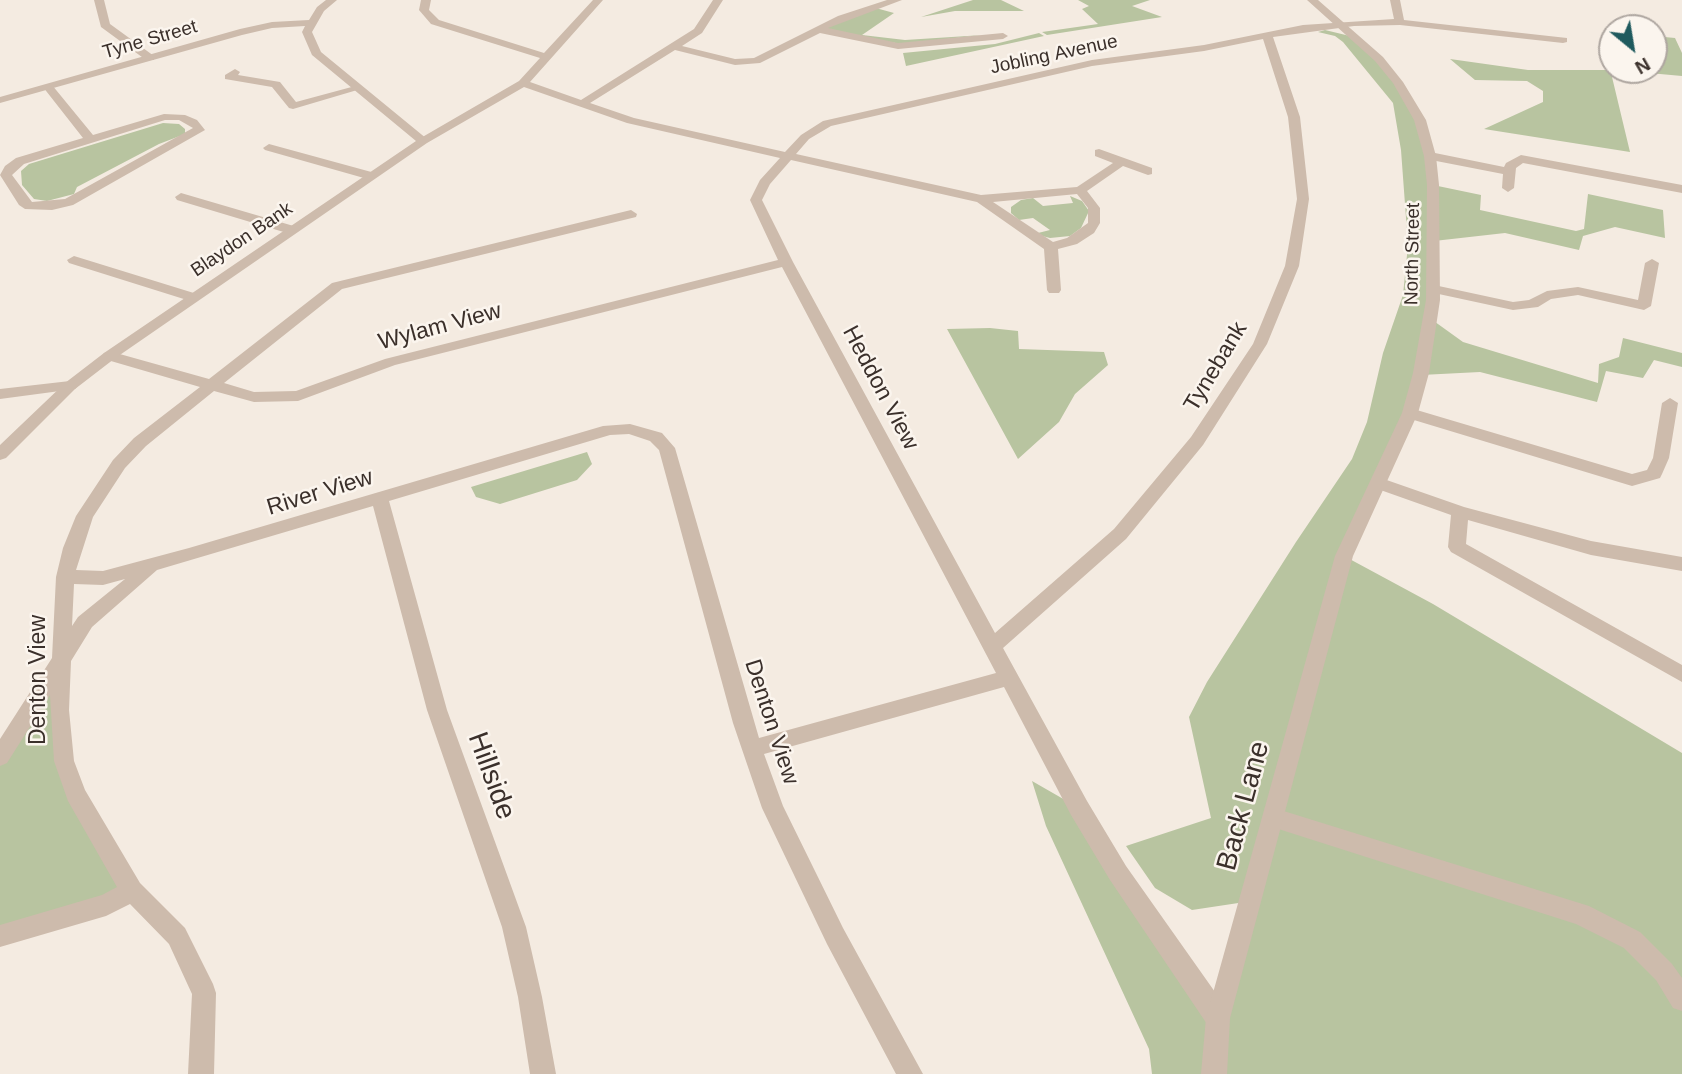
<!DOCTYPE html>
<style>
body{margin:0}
#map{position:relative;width:1682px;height:1074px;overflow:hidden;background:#f4ebe1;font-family:Helvetica,sans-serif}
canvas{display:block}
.north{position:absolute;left:1598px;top:14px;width:70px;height:70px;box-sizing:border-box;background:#fbf5ee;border:2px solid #aea6a0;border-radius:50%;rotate:150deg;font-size:19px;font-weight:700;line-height:28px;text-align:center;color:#3b302b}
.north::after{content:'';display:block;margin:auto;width:24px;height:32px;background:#1f5a5e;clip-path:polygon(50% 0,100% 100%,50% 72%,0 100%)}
</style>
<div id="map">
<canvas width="1682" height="1074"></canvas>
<div class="north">N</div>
</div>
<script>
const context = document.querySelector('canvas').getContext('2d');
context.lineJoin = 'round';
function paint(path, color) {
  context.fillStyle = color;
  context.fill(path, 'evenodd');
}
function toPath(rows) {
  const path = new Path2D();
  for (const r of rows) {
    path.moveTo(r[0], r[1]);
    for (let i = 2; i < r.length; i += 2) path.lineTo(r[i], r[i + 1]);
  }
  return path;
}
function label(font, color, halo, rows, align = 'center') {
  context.font = font + ' Helvetica,sans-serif';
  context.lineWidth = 5;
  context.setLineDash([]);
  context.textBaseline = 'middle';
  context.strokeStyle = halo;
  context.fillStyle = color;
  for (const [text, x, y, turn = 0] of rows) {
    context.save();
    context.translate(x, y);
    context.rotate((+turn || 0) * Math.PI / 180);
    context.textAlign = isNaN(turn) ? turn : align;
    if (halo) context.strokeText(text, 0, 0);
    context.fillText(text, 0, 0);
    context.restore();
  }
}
paint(toPath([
 [973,0,1001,0,1024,11,955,11,921,17],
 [1078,0,1150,0,1132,6,1162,17,1047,35,1042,32,1098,24,1082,9,1089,6],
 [872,7,894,13,862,35,905,40,983,35,901,44,817,29],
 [1325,30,1354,37,1379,59,1420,120,1433,185,1481,195,1480,210,1576,231,1584,229,1588,194,1663,210,1665,238,1615,227,1583,236,1579,250,1505,233,1434,241,1431,319,1463,342,1598,383,1599,364,1619,357,1623,338,1682,353,1682,367,1654,360,1643,378,1606,371,1597,402,1480,372,1421,375,1344,556,1433,604,1682,753,1682,1074,1152,1074,1149,1049,1046,826,1032,781,1079,808,1217,1017,1245,902,1192,910,1155,888,1126,846,1211,818,1189,717,1207,682,1296,542,1352,459,1367,422,1383,353,1403,295,1408,245,1401,150,1393,103,1343,42,1335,36,1318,32],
 [1039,33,1044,36,906,66,903,53,995,44],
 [1654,36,1675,38,1682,53,1682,76,1627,71,1612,77,1630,152,1484,129,1543,102,1543,91,1527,81,1475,80,1450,59,1528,70,1654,70],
 [163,123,179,124,185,129,185,134,159,144,77,187,74,194,47,201,34,199,22,185,21,171,29,164],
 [1070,196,1082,201,1089,211,1081,228,1070,236,1050,238,1042,236,1038,233,1050,230,1033,218,1019,220,1011,213,1011,207,1021,200,1033,198,1043,206,1073,203],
 [990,328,1018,331,1019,349,1104,352,1108,365,1075,394,1059,422,1018,459,947,329],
 [587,452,592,464,577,480,500,504,476,497,471,487],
 [62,659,64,761,132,891,0,936,0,757]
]), '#b8c4a0');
paint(toPath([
 [94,0,104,0,110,24,154,56,154,60,146,60,101,27,94,0],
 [421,0,431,0,429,10,439,20,544,53,593,0,603,0,530,82,581,100,694,29,713,0,723,0,702,33,682,46,735,59,754,58,838,16,887,0,902,0,828,28,898,43,1003,33,1008,36,1003,39,898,49,820,33,760,63,735,65,675,50,590,103,634,118,785,152,801,135,823,121,1092,60,1204,45,1303,25,1394,19,1390,0,1400,0,1404,20,1567,38,1567,42,1563,43,1400,25,1354,26,1273,37,1300,117,1309,199,1299,266,1267,344,1203,445,1126,539,1003,648,1087,801,1126,866,1227,1009,1230,1018,1227,1027,1218,1030,1209,1027,1110,880,1071,815,1004,687,764,754,783,806,843,928,923,1074,896,1074,827,944,762,808,733,723,659,450,650,441,629,434,610,435,389,501,447,710,526,927,542,997,556,1074,530,1074,518,997,502,927,427,710,373,506,157,570,92,627,71,661,69,710,74,761,85,790,140,883,185,928,213,984,216,993,214,1074,188,1074,192,994,169,944,130,904,106,916,0,947,0,925,102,895,117,887,68,801,54,761,50,695,7,763,0,766,0,739,52,658,56,577,63,548,76,516,113,460,134,438,200,387,104,359,102,356,104,353,109,351,209,379,332,283,631,210,637,214,636,217,342,289,224,383,254,392,296,391,385,359,778,260,750,200,760,180,780,158,627,123,524,87,427,143,419,143,419,139,519,81,540,58,431,24,419,10,421,0],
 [1263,39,1288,117,1297,199,1285,266,1253,344,1191,437,1114,529,995,633,793,262,762,200,770,184,791,160,977,202,1044,249,1047,290,1049,293,1059,293,1061,290,1058,249,1077,244,1094,233,1100,223,1100,208,1087,191,1123,166,1148,175,1152,174,1152,168,1099,149,1095,150,1095,156,1113,163,1077,187,981,195,796,154,809,139,831,126,1092,66,1204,51,1263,39],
 [1077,194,1088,208,1088,223,1067,238,1053,242,993,202,1077,194],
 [782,267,996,673,759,738,675,448,662,433,630,424,603,426,189,548,103,571,76,570,93,517,125,468,146,446,214,391,254,402,298,401,395,365,782,267],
 [125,579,78,617,72,626,74,584,103,585,125,579],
 [235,69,240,72,238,75,280,82,296,102,359,85,364,88,293,109,289,108,272,87,225,79,225,75,235,69],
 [48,84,52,85,93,135,164,114,185,115,197,120,205,130,73,205,52,210,25,209,19,205,0,175,5,166,16,158,83,138,43,87,48,84],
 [165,120,179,120,193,128,65,199,32,202,12,175,24,164,165,120],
 [269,144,375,173,377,176,371,180,265,150,263,148,269,144],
 [1430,152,1504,167,1506,163,1521,155,1682,185,1682,193,1523,163,1516,168,1514,188,1508,192,1502,188,1503,174,1426,159,1424,156,1430,152],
 [181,193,297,227,298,230,292,234,287,233,177,200,175,197,181,193],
 [74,256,197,294,199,297,197,300,187,300,69,263,67,260,74,256],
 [1652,259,1659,263,1651,306,1644,310,1578,295,1551,299,1538,307,1513,310,1434,293,1427,289,1434,285,1513,302,1529,300,1547,291,1578,287,1638,300,1645,263,1652,259],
 [70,381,75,383,78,386,75,389,0,399,0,389,70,381],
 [1670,398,1678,403,1669,458,1662,474,1660,478,1632,486,1404,417,1402,413,1410,408,1632,474,1647,470,1653,458,1662,403,1670,398],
 [1378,477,1464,507,1591,541,1682,557,1682,571,1591,555,1468,520,1466,544,1682,665,1682,682,1451,552,1448,547,1451,515,1372,487,1370,483,1378,477],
 [1274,808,1589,906,1640,932,1672,964,1682,978,1682,1011,1673,1008,1656,980,1624,948,1576,924,1266,825,1263,818,1266,811,1274,808]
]), '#cdbbac');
paint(toPath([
 [326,0,337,0,324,11,312,32,321,52,427,139,427,143,114,359,75,389,6,458,0,460,0,445,65,383,104,353,416,141,312,55,302,32,305,26,272,28,242,35,0,103,0,97,240,29,272,22,309,20,317,7,326,0],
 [1307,0,1318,0,1383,57,1403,82,1426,120,1436,156,1439,185,1440,300,1429,373,1418,413,1353,556,1230,1018,1227,1074,1201,1074,1206,1018,1335,556,1402,413,1413,373,1426,300,1427,185,1424,156,1414,120,1393,83,1375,61,1307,0]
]), '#cdbbac');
label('19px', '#3b302b', '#fbf5ee', [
 ["Tyne Street",150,40,-16],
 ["Jobling Avenue",1054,55,-12],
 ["Blaydon Bank",242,240,-34],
 ["North Street",1413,254,-89]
]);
label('23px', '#3b302b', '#fbf5ee', [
 ["Wylam View",440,327,-15],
 ["Tynebank",1216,367,-59],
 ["Heddon View",880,388,62],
 ["River View",320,493,-17],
 ["Denton View",39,680,-90],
 ["Denton View",771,722,72]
]);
label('28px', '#3b302b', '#fbf5ee', [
 ["Hillside",491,776,70],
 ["Back Lane",1244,806,-75]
]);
</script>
